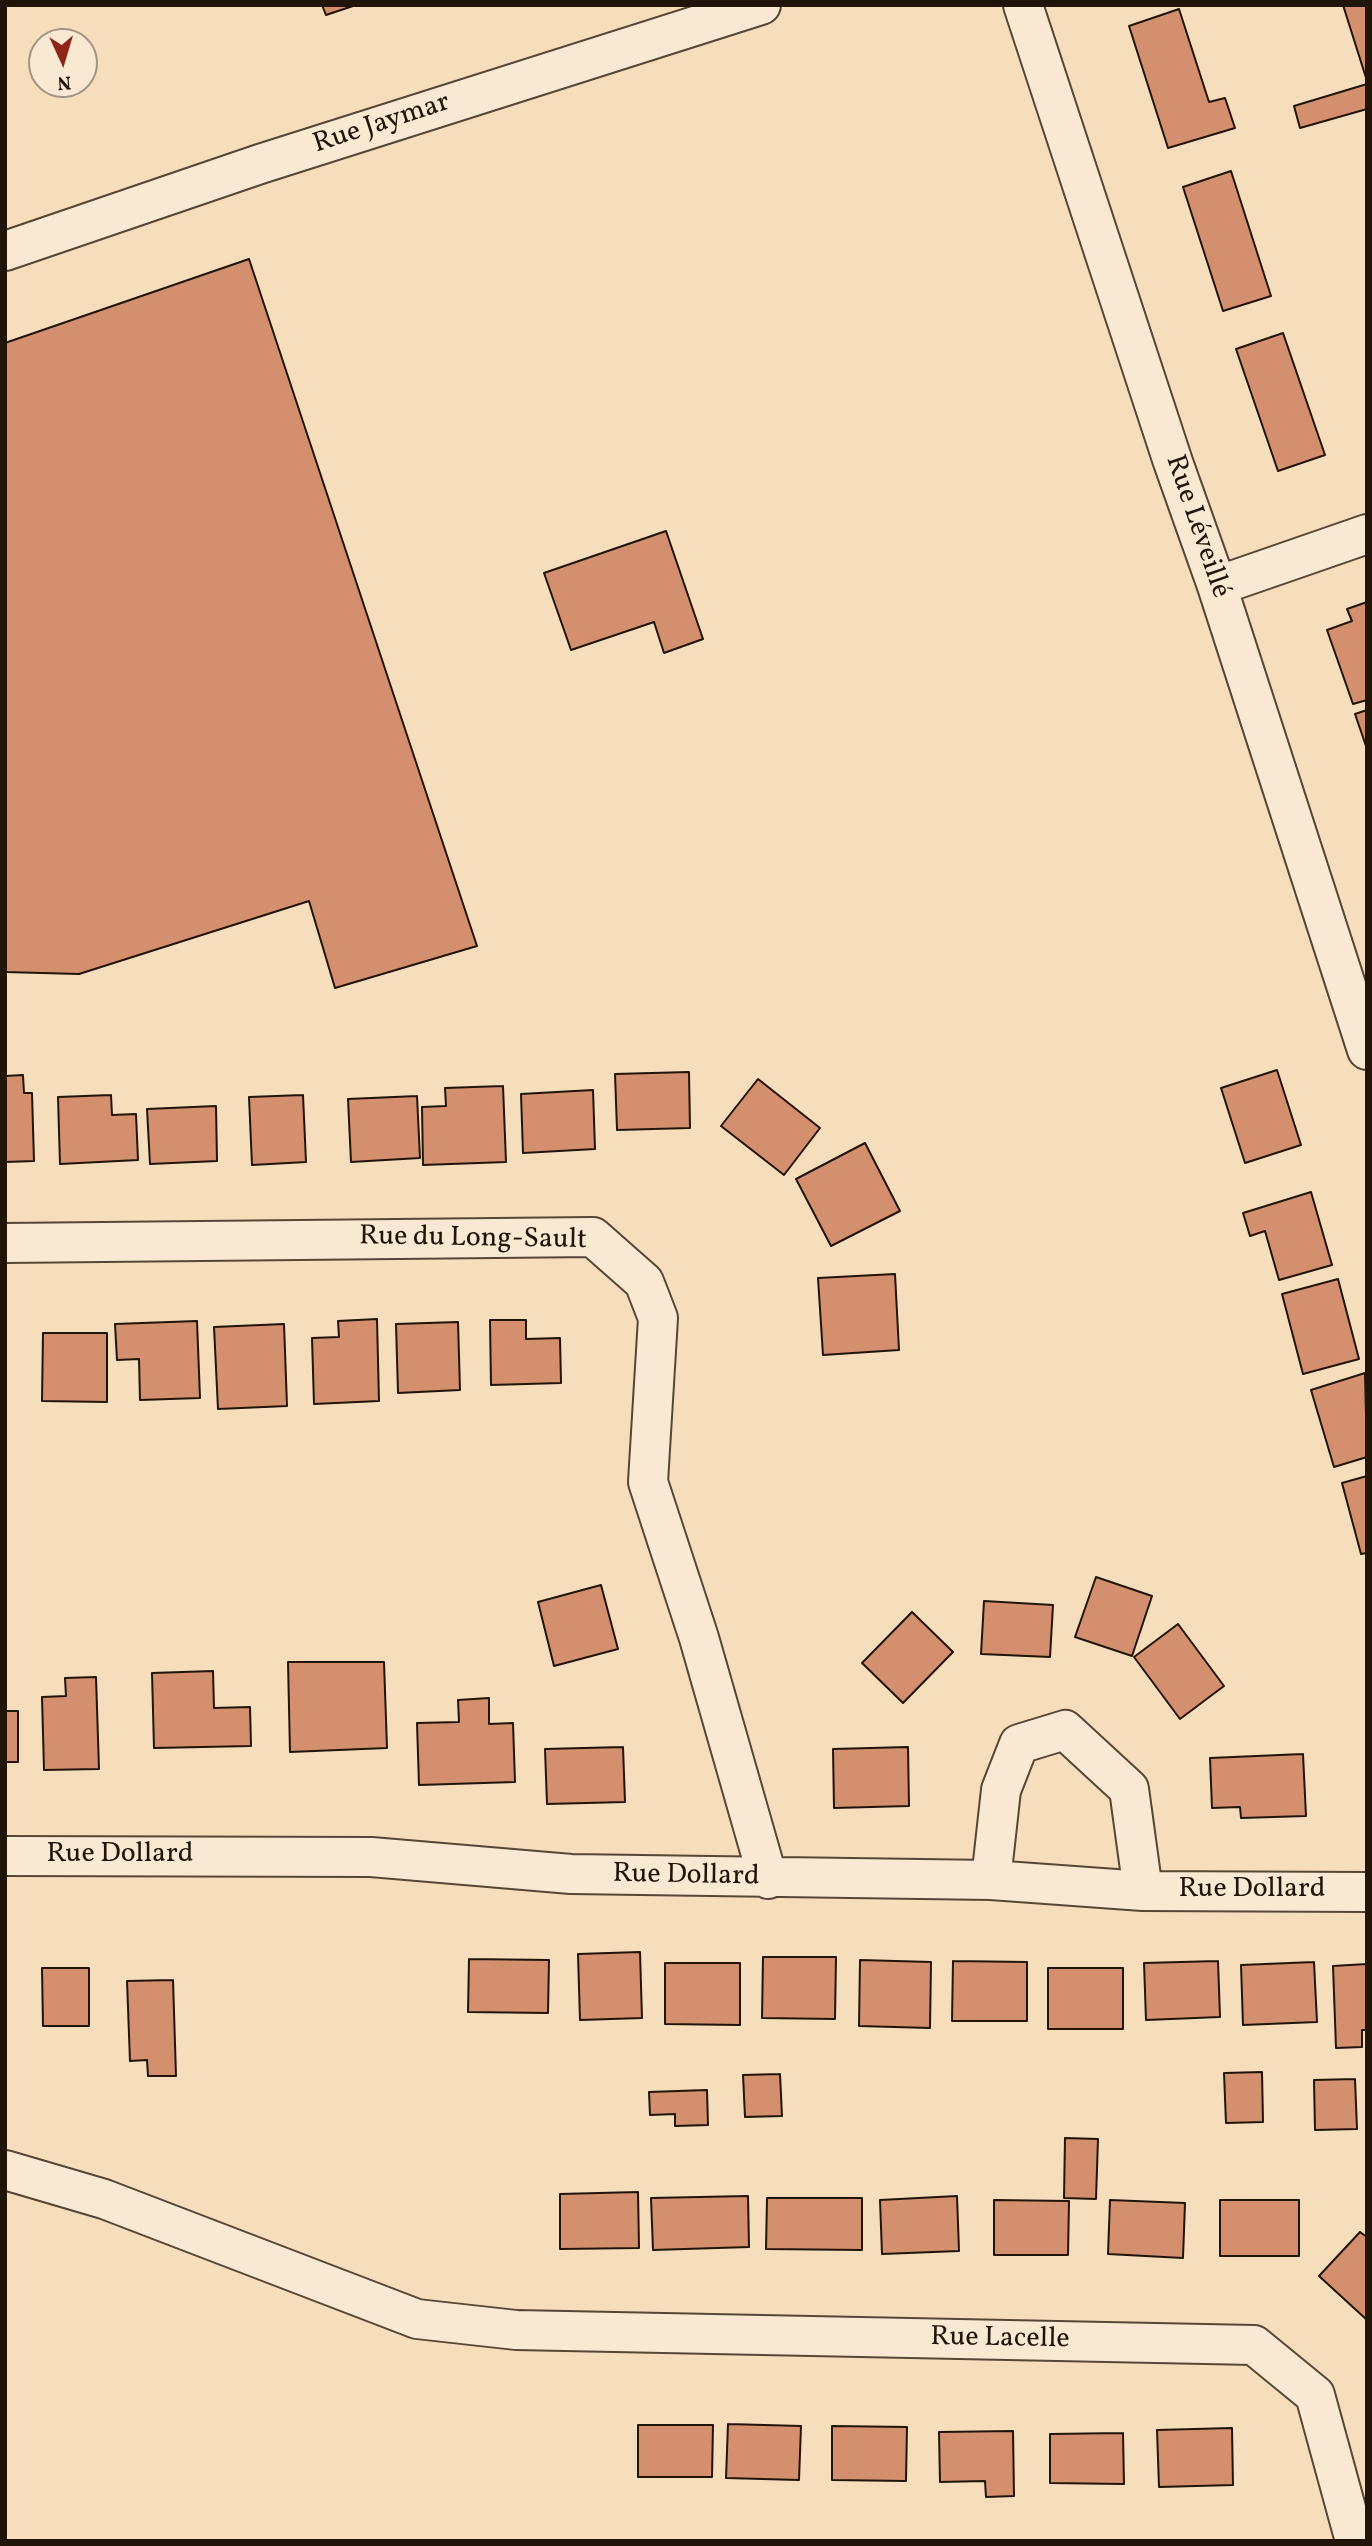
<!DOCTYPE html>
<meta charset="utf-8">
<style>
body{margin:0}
#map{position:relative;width:1372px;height:2546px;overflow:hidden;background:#f6ddbc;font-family:Vollkorn,serif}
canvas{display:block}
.frame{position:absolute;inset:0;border:7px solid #211408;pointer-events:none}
.north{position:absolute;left:28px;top:28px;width:70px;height:70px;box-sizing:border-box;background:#f9e9d3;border:2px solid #a39482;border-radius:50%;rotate:176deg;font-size:19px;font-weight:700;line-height:28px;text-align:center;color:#211408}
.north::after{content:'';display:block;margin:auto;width:24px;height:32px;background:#8f2418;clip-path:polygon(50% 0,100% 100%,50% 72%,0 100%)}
</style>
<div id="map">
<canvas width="1372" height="2546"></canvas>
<div class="frame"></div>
<div class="north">N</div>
</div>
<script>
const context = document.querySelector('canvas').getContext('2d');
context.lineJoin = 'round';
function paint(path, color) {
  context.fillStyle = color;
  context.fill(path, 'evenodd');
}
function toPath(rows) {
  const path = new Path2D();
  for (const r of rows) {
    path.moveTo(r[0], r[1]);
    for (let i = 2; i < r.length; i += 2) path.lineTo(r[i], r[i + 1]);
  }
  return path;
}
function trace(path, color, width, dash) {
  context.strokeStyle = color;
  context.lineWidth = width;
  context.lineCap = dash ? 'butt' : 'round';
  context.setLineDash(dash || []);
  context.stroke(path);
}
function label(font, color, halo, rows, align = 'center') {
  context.font = font + ' Vollkorn,serif';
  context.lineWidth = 6;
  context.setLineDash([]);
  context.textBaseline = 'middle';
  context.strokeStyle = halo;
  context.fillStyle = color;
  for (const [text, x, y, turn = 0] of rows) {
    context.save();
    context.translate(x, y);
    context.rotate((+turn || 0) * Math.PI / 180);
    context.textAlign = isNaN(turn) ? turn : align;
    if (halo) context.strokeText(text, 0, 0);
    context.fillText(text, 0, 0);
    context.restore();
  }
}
const building = toPath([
 [322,5,356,5,326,15,322,5],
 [1343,5,1367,5,1367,81,1343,5],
 [1179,9,1209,102,1225,98,1235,128,1168,148,1129,26,1179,9],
 [1367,84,1367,109,1300,128,1294,106,1367,84],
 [1231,171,1271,296,1223,311,1183,187,1231,171],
 [249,259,477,946,335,988,309,901,79,974,5,972,5,343,249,259],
 [1283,333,1325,455,1278,471,1236,349,1283,333],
 [666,531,703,639,664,653,654,622,571,650,544,573,666,531],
 [1367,602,1367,700,1353,704,1327,630,1352,621,1347,609,1367,602],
 [1367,710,1367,749,1355,714,1367,710],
 [1277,1070,1301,1145,1245,1163,1221,1088,1277,1070],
 [689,1072,690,1128,617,1130,615,1074,689,1072],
 [23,1075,24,1093,32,1093,34,1161,5,1162,5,1076,23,1075],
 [758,1079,820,1128,784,1175,721,1126,758,1079],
 [503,1086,506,1162,423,1165,422,1107,446,1106,445,1088,503,1086],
 [593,1090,595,1149,523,1153,521,1094,593,1090],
 [111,1095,112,1115,136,1114,138,1160,60,1164,58,1097,111,1095],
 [303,1095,306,1162,252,1165,249,1097,303,1095],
 [417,1096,420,1158,351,1162,348,1099,417,1096],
 [216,1106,217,1161,150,1164,147,1109,216,1106],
 [865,1143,900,1211,831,1246,796,1179,865,1143],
 [1311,1192,1332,1265,1279,1280,1265,1231,1250,1236,1243,1213,1311,1192],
 [895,1274,899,1350,823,1355,818,1278,895,1274],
 [1338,1279,1359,1359,1303,1374,1282,1294,1338,1279],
 [377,1319,379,1401,314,1404,312,1338,339,1337,338,1321,377,1319],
 [490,1320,526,1320,526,1339,560,1338,561,1383,491,1385,490,1320],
 [197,1321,200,1398,140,1400,139,1359,117,1360,115,1324,197,1321],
 [458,1322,460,1390,398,1393,396,1324,458,1322],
 [284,1324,287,1406,218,1409,214,1327,284,1324],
 [43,1333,107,1333,107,1402,42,1401,43,1333],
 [1365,1373,1367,1457,1334,1467,1311,1390,1365,1373],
 [1367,1476,1367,1553,1361,1554,1342,1483,1367,1476],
 [1096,1577,1152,1596,1132,1656,1075,1637,1096,1577],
 [601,1585,618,1649,554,1666,538,1602,601,1585],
 [984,1601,1053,1605,1050,1657,981,1654,984,1601],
 [912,1612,953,1652,903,1703,862,1663,912,1612],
 [1178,1624,1224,1686,1180,1719,1134,1657,1178,1624],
 [288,1662,384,1662,387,1748,290,1752,288,1662],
 [213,1671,214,1708,250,1707,251,1746,154,1748,152,1673,213,1671],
 [96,1677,99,1769,44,1770,42,1697,66,1696,65,1678,96,1677],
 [489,1698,489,1724,513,1723,515,1782,419,1785,417,1723,459,1722,458,1700,489,1698],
 [5,1711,18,1711,18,1762,5,1762,5,1711],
 [623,1747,625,1802,547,1804,545,1749,623,1747],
 [908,1747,909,1806,834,1808,833,1749,908,1747],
 [1303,1754,1306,1816,1241,1818,1240,1807,1212,1808,1210,1758,1303,1754],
 [640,1952,642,2018,580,2020,578,1954,640,1952],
 [763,1957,836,1957,835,2019,762,2018,763,1957],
 [469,1959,549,1960,548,2013,468,2012,469,1959],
 [860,1960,931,1962,930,2028,859,2026,860,1960],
 [953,1961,1027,1962,1027,2021,952,2021,953,1961],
 [1218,1961,1220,2017,1146,2020,1144,1963,1218,1961],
 [1314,1962,1317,2022,1243,2025,1241,1965,1314,1962],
 [665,1963,740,1963,740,2025,665,2024,665,1963],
 [1367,1964,1367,2030,1362,2030,1362,2047,1336,2048,1333,1966,1367,1964],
 [42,1968,89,1968,89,2026,43,2026,42,1968],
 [1048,1968,1123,1968,1123,2029,1048,2029,1048,1968],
 [173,1980,176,2076,148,2076,147,2060,130,2061,127,1981,173,1980],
 [1262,2072,1263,2122,1226,2123,1224,2073,1262,2072],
 [780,2074,782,2116,745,2117,743,2075,780,2074],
 [1355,2079,1357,2129,1315,2130,1314,2080,1355,2079],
 [707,2090,708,2125,675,2126,675,2114,650,2115,649,2092,707,2090],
 [1065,2138,1098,2139,1096,2199,1064,2198,1065,2138],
 [638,2192,639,2248,560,2249,560,2194,638,2192],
 [748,2196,749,2247,653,2250,651,2198,748,2196],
 [957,2196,959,2251,882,2254,880,2200,957,2196],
 [767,2198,862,2198,862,2250,766,2249,767,2198],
 [994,2200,1069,2201,1068,2255,994,2255,994,2200],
 [1110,2200,1185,2203,1183,2258,1108,2254,1110,2200],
 [1220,2200,1299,2200,1299,2256,1220,2256,1220,2200],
 [1360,2232,1367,2237,1367,2320,1319,2276,1360,2232],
 [728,2424,801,2426,799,2480,726,2478,728,2424],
 [638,2425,713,2425,712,2477,638,2477,638,2425],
 [832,2426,907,2427,906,2481,832,2480,832,2426],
 [1232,2428,1233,2485,1159,2487,1157,2430,1232,2428],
 [1013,2431,1014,2496,986,2497,985,2481,940,2482,939,2432,1013,2431],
 [1123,2433,1124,2484,1050,2483,1050,2434,1123,2433]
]);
paint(building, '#d48f6f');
trace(building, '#211408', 2);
const minor = toPath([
 [1023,5,1173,462,1217,586,1367,1050],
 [5,251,260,164,761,5],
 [1217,586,1367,534],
 [5,1243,593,1237,644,1282,658,1318,648,1482,699,1638,768,1879],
 [5,1856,371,1857,571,1874,991,1880,1143,1891,1367,1892],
 [991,1880,1001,1790,1019,1744,1065,1730,1129,1789,1143,1891],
 [5,2170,104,2199,417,2319,516,2330,1254,2345,1315,2395,1355,2541]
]);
trace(minor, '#564635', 42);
trace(minor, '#f9e9d3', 38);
label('28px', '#211408', '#f9e9d3', [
 ["Rue Jaymar",382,125,-18],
 ["Rue Léveillé",1196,527,71],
 ["Rue du Long-Sault",473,1240,1],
 ["Rue Dollard",120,1856],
 ["Rue Dollard",686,1877,1],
 ["Rue Dollard",1252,1891],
 ["Rue Lacelle",1000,2340,1]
]);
</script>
